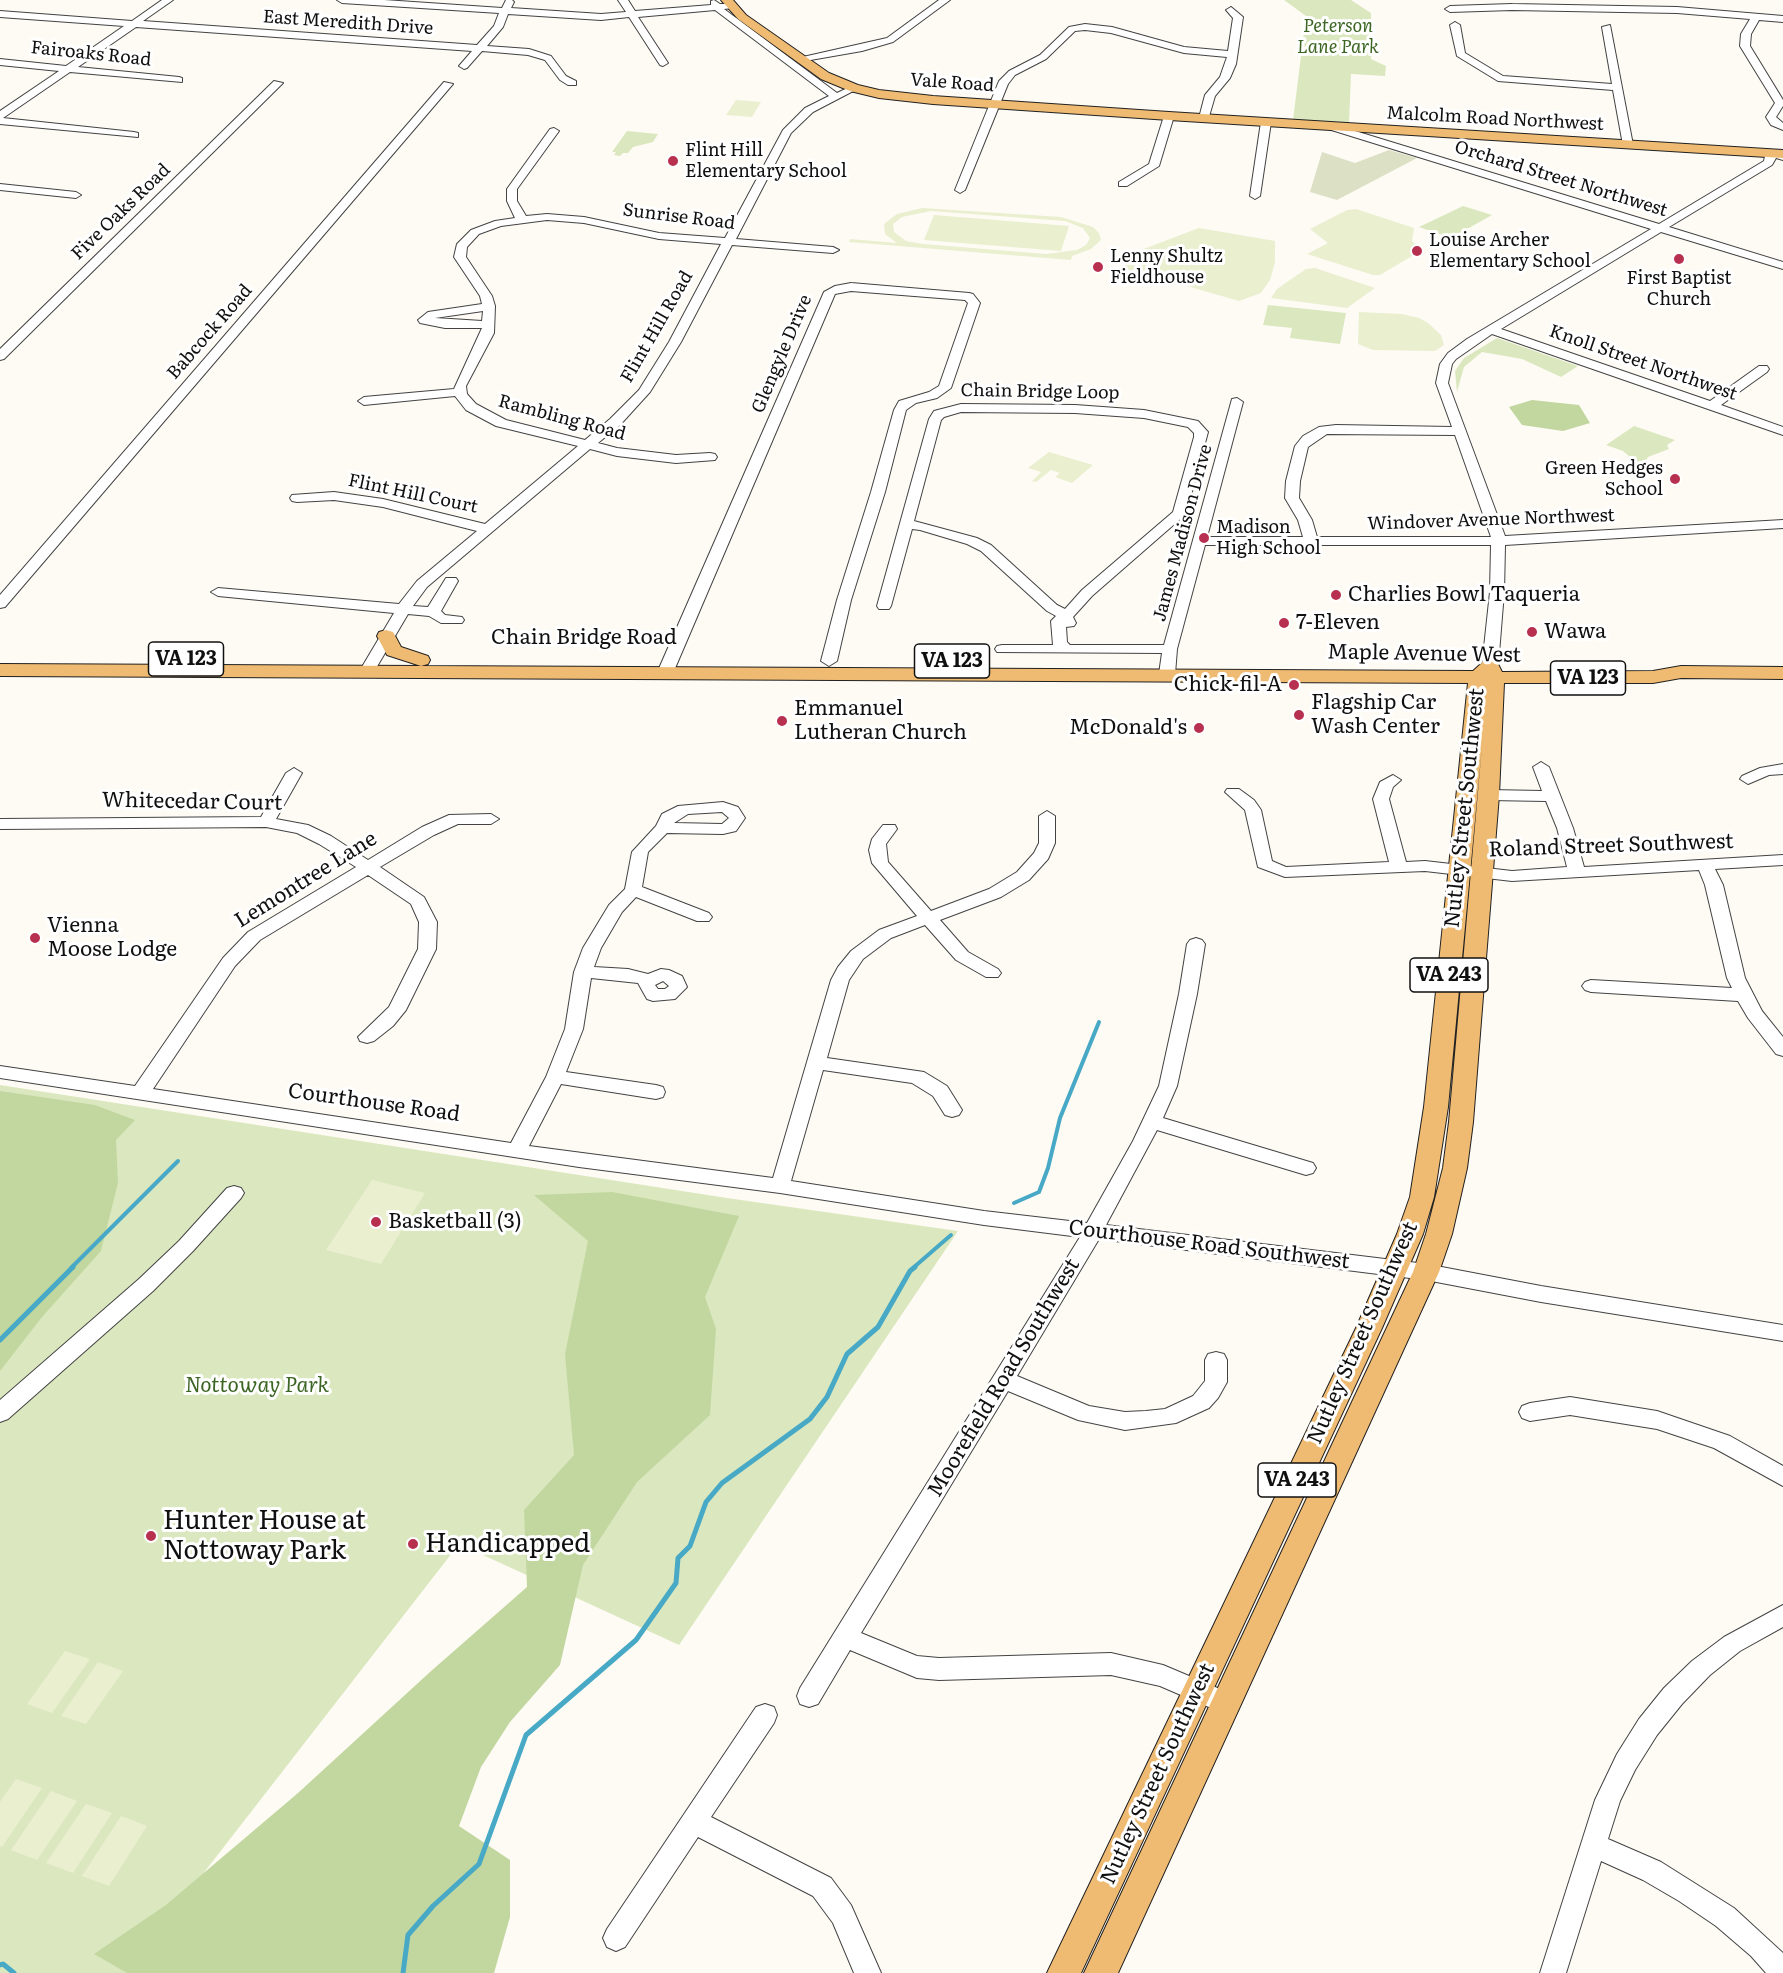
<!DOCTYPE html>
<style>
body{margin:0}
canvas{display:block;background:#fefbf4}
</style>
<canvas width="1783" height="1973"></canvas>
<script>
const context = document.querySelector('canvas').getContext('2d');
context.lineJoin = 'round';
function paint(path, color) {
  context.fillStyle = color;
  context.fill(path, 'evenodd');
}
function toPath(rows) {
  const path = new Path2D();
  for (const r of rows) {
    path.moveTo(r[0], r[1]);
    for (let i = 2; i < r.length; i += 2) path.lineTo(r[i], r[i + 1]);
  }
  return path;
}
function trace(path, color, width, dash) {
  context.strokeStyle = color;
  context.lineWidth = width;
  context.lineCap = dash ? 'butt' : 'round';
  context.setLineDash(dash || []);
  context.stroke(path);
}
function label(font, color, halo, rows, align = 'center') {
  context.font = font + ' Literata,serif';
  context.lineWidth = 6;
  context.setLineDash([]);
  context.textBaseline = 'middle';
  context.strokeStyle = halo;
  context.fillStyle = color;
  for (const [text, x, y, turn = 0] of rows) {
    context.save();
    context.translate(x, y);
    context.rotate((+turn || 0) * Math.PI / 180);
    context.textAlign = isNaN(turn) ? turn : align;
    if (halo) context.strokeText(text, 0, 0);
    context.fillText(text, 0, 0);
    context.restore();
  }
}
paint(toPath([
 [1284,0,1351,0,1371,13,1371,59,1386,66,1385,76,1351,74,1349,123,1293,120,1306,16],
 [627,131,658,134,653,142,633,147,628,153,623,153,620,156,614,155,616,152,612,152],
 [1463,206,1492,215,1451,238,1419,227],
 [1268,305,1346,313,1340,344,1290,338,1292,328,1263,325],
 [1497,338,1578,366,1561,377,1522,359,1482,352,1464,367,1457,392,1455,371,1464,358],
 [1634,426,1675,440,1667,445,1669,449,1648,457,1645,462,1636,462,1623,451,1606,445],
 [0,1085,727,1198,958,1231,679,1645,459,1544,126,1973,0,1973]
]), '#dbe8bf');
paint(toPath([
 [1532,400,1579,405,1590,423,1563,431,1522,425,1509,407],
 [0,1091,95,1105,135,1120,116,1140,118,1183,101,1251,42,1317,0,1371],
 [612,1192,739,1216,705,1297,716,1329,710,1415,637,1482,583,1565,560,1665,510,1722,481,1767,459,1826,510,1860,510,1917,494,1973,127,1973,94,1954,166,1905,298,1793,430,1672,527,1587,524,1510,574,1455,565,1354,588,1241,534,1195]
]), '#c2d79f');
paint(toPath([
 [1389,150,1417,158,1337,200,1310,192,1322,152,1355,163]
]), '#dce0c5');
paint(toPath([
 [736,100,761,102,752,117,726,115],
 [922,208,1061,217,1093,227,1099,233,1101,240,1091,249,1072,256,1071,260,849,242,850,239,897,243,885,234,884,224,897,214],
 [931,211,1065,221,1083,228,1090,238,1086,245,1077,250,1046,254,923,244,906,241,894,232,893,224,902,217],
 [1356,209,1414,228,1412,241,1422,250,1380,275,1373,275,1307,254,1328,243,1310,229,1347,210],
 [934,215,1069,226,1061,251,924,240],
 [1199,228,1275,241,1275,262,1270,280,1261,293,1239,301,1187,286,1140,280,1124,265,1126,258,1133,253],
 [1315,268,1375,288,1347,308,1271,298,1277,289,1306,269],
 [1359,312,1402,314,1419,318,1428,323,1441,335,1444,345,1435,351,1373,350,1358,344],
 [1049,452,1093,465,1072,483,1055,477,1060,473,1051,470,1036,482,1032,481,1041,472,1028,468],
 [372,1180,425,1193,381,1264,326,1250],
 [65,1651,90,1659,52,1713,27,1704],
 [98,1662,123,1671,86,1724,61,1716],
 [16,1779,42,1788,2,1847,0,1846,0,1802],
 [51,1791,77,1801,37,1860,11,1850],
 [86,1804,112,1813,73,1873,46,1863],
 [121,1816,147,1826,109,1886,82,1876]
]), '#eaefd0');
trace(toPath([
 [1014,1203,1039,1192,1048,1168,1060,1118,1099,1022],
 [71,1268,178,1161],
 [913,1268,951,1235]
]), '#47a9c5', 4);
trace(toPath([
 [0,1340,73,1267],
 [0,1965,3,1964,14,1973],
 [403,1973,408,1935,433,1906,479,1864,526,1735,636,1640,676,1583,678,1558,690,1546,706,1502,722,1483,810,1419,827,1397,847,1354,878,1327,910,1271,915,1267]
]), '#47a9c5', 5);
const minor = toPath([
 [162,0,173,0,143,21,477,45,494,26,499,13,342,3,337,0,384,0,502,8,506,0,512,0,514,2,511,8,601,14,626,12,618,0,628,0,635,11,711,5,711,1,714,0,720,4,733,4,733,8,724,9,837,93,854,85,859,88,813,112,791,133,736,239,833,247,839,250,833,253,732,245,681,342,650,392,620,425,598,443,617,448,676,455,710,453,715,454,717,457,715,460,676,463,617,456,590,449,427,587,413,606,428,607,446,578,456,578,458,581,441,611,445,615,462,617,464,620,462,623,441,623,429,616,408,614,372,675,362,675,359,672,394,613,218,596,211,592,218,588,399,604,417,581,477,531,383,507,334,500,297,502,292,501,290,498,292,495,334,492,383,499,485,524,578,446,496,426,466,410,455,396,364,405,358,401,364,397,454,389,482,328,445,328,420,323,418,320,428,312,482,304,480,296,454,257,457,244,471,230,495,221,515,218,507,201,507,189,550,129,554,128,559,131,517,189,517,201,526,216,547,214,584,217,659,233,725,238,783,130,805,108,829,96,715,10,638,17,668,63,663,66,660,65,629,17,601,20,508,14,503,27,487,46,529,49,551,56,566,76,576,81,576,85,568,85,560,80,545,60,528,55,482,51,467,68,464,69,459,66,472,51,136,27,78,67,179,77,182,78,182,82,70,72,3,118,134,132,138,133,138,137,0,124,0,111,59,71,0,65,0,59,66,66,124,26,0,17,0,11,132,21,162,0],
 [547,220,584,223,659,239,721,244,669,342,639,390,610,419,585,440,506,420,476,404,467,394,466,386,494,333,495,306,492,296,466,257,467,247,479,234,501,226,547,220],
 [483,311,482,321,435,318,483,311],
 [939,0,950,0,893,42,862,51,799,62,794,59,887,38,939,0],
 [1512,4,1677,7,1783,16,1783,22,1759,20,1751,34,1750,46,1783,100,1783,106,1776,117,1783,123,1783,130,1771,125,1766,117,1775,103,1740,46,1741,34,1750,19,1677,13,1512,10,1450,12,1445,9,1450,6,1512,4],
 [1231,7,1243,17,1236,64,1230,78,1215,96,1208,120,1199,118,1205,95,1220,77,1227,57,1184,53,1111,33,1085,30,1075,31,1046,59,1015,75,1008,84,965,190,960,193,955,190,999,81,1009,71,1040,55,1069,27,1085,24,1112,27,1184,47,1228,51,1233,18,1226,10,1231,7],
 [1455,22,1460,25,1465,53,1503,76,1612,84,1602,27,1610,25,1633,145,1632,147,1623,145,1613,90,1498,81,1457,56,1450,25,1455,22],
 [274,81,283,83,4,359,0,360,0,349,274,81],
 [444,82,453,84,5,607,0,608,0,595,444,82],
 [1169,113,1174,116,1159,166,1127,186,1119,186,1119,182,1149,164,1164,116,1169,113],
 [1266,119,1271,122,1260,196,1255,199,1250,196,1261,122,1266,119],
 [1329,123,1659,224,1764,161,1766,151,1783,154,1783,160,1776,158,1772,165,1669,227,1783,262,1783,269,1661,232,1501,329,1710,401,1759,366,1767,366,1769,369,1767,372,1721,405,1783,427,1783,435,1492,334,1456,359,1452,364,1448,383,1505,536,1783,520,1783,528,1505,545,1504,592,1498,666,1490,671,1482,666,1490,592,1491,545,1205,545,1177,649,1175,674,1167,679,1159,674,1162,653,997,652,995,649,997,646,1002,645,1053,645,1051,621,1056,616,1047,611,981,551,967,544,920,530,912,529,891,606,889,609,879,609,877,606,929,419,934,411,961,404,1075,405,1144,410,1198,421,1208,432,1186,514,1092,596,1073,617,1076,623,1074,626,1066,627,1067,642,1070,645,1164,645,1232,399,1237,398,1243,402,1207,537,1303,537,1298,520,1285,498,1286,481,1295,446,1303,436,1319,427,1336,425,1452,427,1436,383,1440,364,1448,353,1467,339,1651,229,1325,128,1325,124,1329,123],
 [961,412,1075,413,1144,418,1188,427,1194,433,1194,437,1173,512,1082,590,1065,609,1057,605,991,545,977,538,914,521,941,420,944,417,961,412],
 [1327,434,1455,435,1491,537,1317,537,1312,520,1299,498,1300,481,1308,447,1327,434],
 [0,184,76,192,81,195,76,198,0,190,0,184],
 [851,283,969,293,973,294,980,303,951,388,937,398,916,403,906,410,885,492,851,600,837,661,829,666,821,661,837,600,871,492,894,410,899,401,929,392,939,386,968,303,965,300,851,291,835,294,673,673,665,678,660,676,657,673,824,292,835,286,851,283],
 [1541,762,1549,767,1573,828,1584,867,1783,855,1783,865,1715,869,1723,885,1745,978,1762,1011,1783,1037,1783,1056,1776,1054,1748,1018,1738,1001,1591,992,1585,990,1582,986,1585,982,1591,980,1732,988,1727,978,1705,885,1699,870,1512,881,1425,871,1285,877,1258,867,1245,810,1225,792,1227,789,1239,789,1254,800,1261,810,1272,861,1286,867,1389,862,1373,799,1380,782,1393,775,1401,780,1393,787,1389,799,1406,862,1425,861,1512,871,1567,867,1557,828,1546,801,1489,800,1481,795,1489,790,1542,791,1533,767,1541,762],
 [1783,764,1783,774,1769,775,1748,784,1740,779,1742,776,1760,768,1783,764],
 [294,768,302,773,276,819,308,825,331,836,368,860,422,827,449,815,491,814,499,819,491,824,458,824,434,835,380,867,424,897,437,922,436,949,406,1010,393,1026,374,1041,367,1043,360,1041,358,1037,389,1007,418,949,419,922,411,904,368,875,260,940,235,966,153,1089,511,1143,546,1077,565,1029,574,972,583,948,609,905,625,889,632,852,656,826,662,814,678,806,723,802,738,807,745,818,736,831,723,834,667,833,648,852,642,887,709,913,712,917,709,921,697,921,636,897,622,912,601,948,594,967,628,969,648,974,661,969,669,970,682,976,687,987,675,999,653,1001,647,999,638,983,591,978,583,1029,566,1072,656,1085,663,1087,665,1092,663,1097,656,1099,561,1084,529,1146,773,1178,831,980,838,967,851,951,879,930,917,916,872,863,869,850,872,839,883,825,895,825,897,829,886,844,888,862,931,911,989,889,1017,872,1034,853,1039,843,1039,816,1047,811,1055,816,1055,843,1048,859,1029,880,1001,897,940,920,968,952,998,969,1001,973,998,977,986,977,956,960,925,925,891,938,863,959,849,980,827,1058,924,1072,947,1086,962,1110,959,1115,952,1117,945,1115,933,1096,912,1083,823,1070,791,1181,984,1211,1087,1223,1133,1141,1159,1086,1179,994,1187,944,1190,940,1196,938,1202,940,1205,944,1197,994,1177,1086,1163,1118,1313,1163,1316,1168,1313,1173,1306,1175,1157,1130,1106,1225,1426,1264,1541,1286,1783,1325,1783,1341,1541,1302,1426,1280,1099,1239,1017,1376,1089,1406,1125,1412,1146,1411,1165,1409,1193,1396,1205,1381,1205,1360,1208,1354,1216,1352,1224,1354,1227,1360,1227,1382,1218,1398,1209,1408,1176,1423,1125,1430,1078,1420,1008,1391,861,1633,917,1656,939,1658,1111,1653,1163,1665,1234,1695,1237,1703,1234,1711,1225,1714,1160,1686,1111,1675,939,1680,917,1678,850,1650,818,1704,809,1707,800,1704,797,1696,800,1688,1080,1237,984,1225,780,1193,579,1167,0,1078,0,1066,135,1086,223,958,248,932,356,867,319,844,297,833,266,827,0,829,0,819,261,817,286,773,294,768],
 [722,812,729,818,722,824,674,823,688,814,722,812],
 [663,981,669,986,665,989,658,989,655,985,663,981],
 [234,1186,241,1188,244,1193,241,1198,193,1251,153,1291,8,1419,0,1422,0,1400,139,1279,179,1241,227,1188,234,1186],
 [1570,1397,1657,1411,1730,1436,1783,1466,1783,1486,1714,1448,1657,1429,1570,1415,1530,1421,1522,1418,1519,1412,1522,1406,1530,1403,1570,1397],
 [1783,1605,1783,1627,1740,1651,1710,1675,1682,1704,1657,1735,1635,1770,1620,1801,1608,1839,1661,1862,1734,1908,1783,1953,1783,1973,1766,1973,1751,1956,1716,1926,1679,1901,1643,1880,1601,1861,1566,1973,1540,1973,1595,1800,1617,1754,1639,1719,1664,1688,1692,1661,1724,1637,1783,1605],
 [765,1704,774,1707,777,1715,774,1723,711,1817,831,1878,851,1905,881,1973,854,1973,833,1923,813,1896,698,1837,625,1947,616,1951,607,1947,603,1938,607,1929,756,1707,765,1704]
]);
const major = toPath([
 [721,0,733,0,746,15,829,73,858,85,879,90,933,96,1169,112,1783,150,1783,158,1169,120,933,104,879,98,850,91,821,79,738,19,721,0],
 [386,630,393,632,401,647,428,656,430,660,428,664,421,666,387,655,377,636,379,632,386,630],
 [1490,660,1497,662,1502,672,1653,671,1681,666,1783,667,1783,679,1681,678,1653,683,1504,683,1499,795,1473,1122,1467,1168,1452,1234,1439,1272,1118,1973,1084,1973,1413,1272,1426,1234,1443,1168,1449,1122,1482,746,1448,1107,1434,1197,1423,1234,1382,1328,1081,1973,1047,1973,1356,1328,1397,1234,1410,1197,1424,1107,1468,683,0,676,0,664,1473,671,1483,662,1490,660]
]);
trace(minor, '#434343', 2);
trace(major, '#212121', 2);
paint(minor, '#fff');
paint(major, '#efbb73');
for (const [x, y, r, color] of [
 [673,161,6,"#b8304f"],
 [1417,251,6,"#b8304f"],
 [1679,259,6,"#b8304f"],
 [1098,267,6,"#b8304f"],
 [1675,479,6,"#b8304f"],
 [1204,538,6,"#b8304f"],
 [1336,595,6,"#b8304f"],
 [1284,623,6,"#b8304f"],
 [1532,632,6,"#b8304f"],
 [1294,685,6,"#b8304f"],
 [1299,715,6,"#b8304f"],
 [782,721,6,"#b8304f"],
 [1199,728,6,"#b8304f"],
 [35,938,6,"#b8304f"],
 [376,1222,6,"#b8304f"],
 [151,1536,6,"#b8304f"],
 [413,1544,6,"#b8304f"]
]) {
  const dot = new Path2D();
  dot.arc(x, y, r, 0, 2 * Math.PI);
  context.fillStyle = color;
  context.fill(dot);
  trace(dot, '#fff', 2);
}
label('18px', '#101010', '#fff', [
 ["East Meredith Drive",348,23,4],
 ["Fairoaks Road",91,54,6],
 ["Vale Road",952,83,4],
 ["Malcolm Road Northwest",1495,119,3],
 ["Orchard Street Northwest",1561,179,17],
 ["Five Oaks Road",121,212,-44],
 ["Sunrise Road",679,217,7],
 ["Flint Hill Road",657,327,-60],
 ["Babcock Road",210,332,-49],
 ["Glengyle Drive",782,354,-67],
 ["Knoll Street Northwest",1643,363,19],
 ["Chain Bridge Loop",1040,392,1],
 ["Rambling Road",562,418,15],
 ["Flint Hill Court",413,494,12],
 ["Windover Avenue Northwest",1491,520,-2],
 ["James Madison Drive",1183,533,-75]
]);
label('italic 18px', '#3d6524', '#fff', [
 ["Peterson",1338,27],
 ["Lane Park",1338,48]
]);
label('18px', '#101010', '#fff', [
 ["Flint Hill",685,151],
 ["Elementary School",685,172],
 ["Louise Archer",1429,241],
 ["Elementary School",1429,262],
 ["Lenny Shultz",1110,257],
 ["Fieldhouse",1110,278],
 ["First Baptist",1679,279,"center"],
 ["Church",1679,300,"center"],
 ["Green Hedges",1663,469,"right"],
 ["School",1663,490,"right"],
 ["Madison",1216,528],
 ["High School",1216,549]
], 'left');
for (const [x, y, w] of [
 [186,659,75],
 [952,661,75],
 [1588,678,75],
 [1449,975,78],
 [1297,1480,78]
]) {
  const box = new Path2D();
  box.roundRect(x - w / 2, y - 17, w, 34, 4.5);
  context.fillStyle = '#fff';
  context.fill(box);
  trace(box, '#101010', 1.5);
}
label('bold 20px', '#101010', null, [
 ["VA 123",186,659],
 ["VA 123",952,661],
 ["VA 123",1588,678],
 ["VA 243",1449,975],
 ["VA 243",1297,1480]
]);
label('21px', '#101010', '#fff', [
 ["Charlies Bowl Taqueria",1348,595],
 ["7-Eleven",1296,623],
 ["Wawa",1544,632],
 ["Chick-fil-A",1282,685,"right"],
 ["Flagship Car",1311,703],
 ["Wash Center",1311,727],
 ["Emmanuel",794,709],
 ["Lutheran Church",794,733],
 ["McDonald's",1187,728,"right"],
 ["Vienna",47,926],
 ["Moose Lodge",47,950],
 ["Basketball (3)",388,1222]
], 'left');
label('21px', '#101010', '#fff', [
 ["Chain Bridge Road",584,638],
 ["Maple Avenue West",1424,654,1],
 ["Whitecedar Court",192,802,1],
 ["Nutley Street Southwest",1465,808,-84],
 ["Roland Street Southwest",1611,846,-2],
 ["Lemontree Lane",306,880,-32],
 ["Courthouse Road",374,1103,8],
 ["Courthouse Road Southwest",1209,1245,7],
 ["Nutley Street Southwest",1363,1333,-66],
 ["Moorefield Road Southwest",1004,1378,-59],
 ["Nutley Street Southwest",1158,1774,-65]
]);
label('italic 21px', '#3d6524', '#fff', [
 ["Nottoway Park",257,1386]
]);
label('26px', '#101010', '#fff', [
 ["Hunter House at",163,1521],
 ["Nottoway Park",163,1551],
 ["Handicapped",425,1544]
], 'left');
</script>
